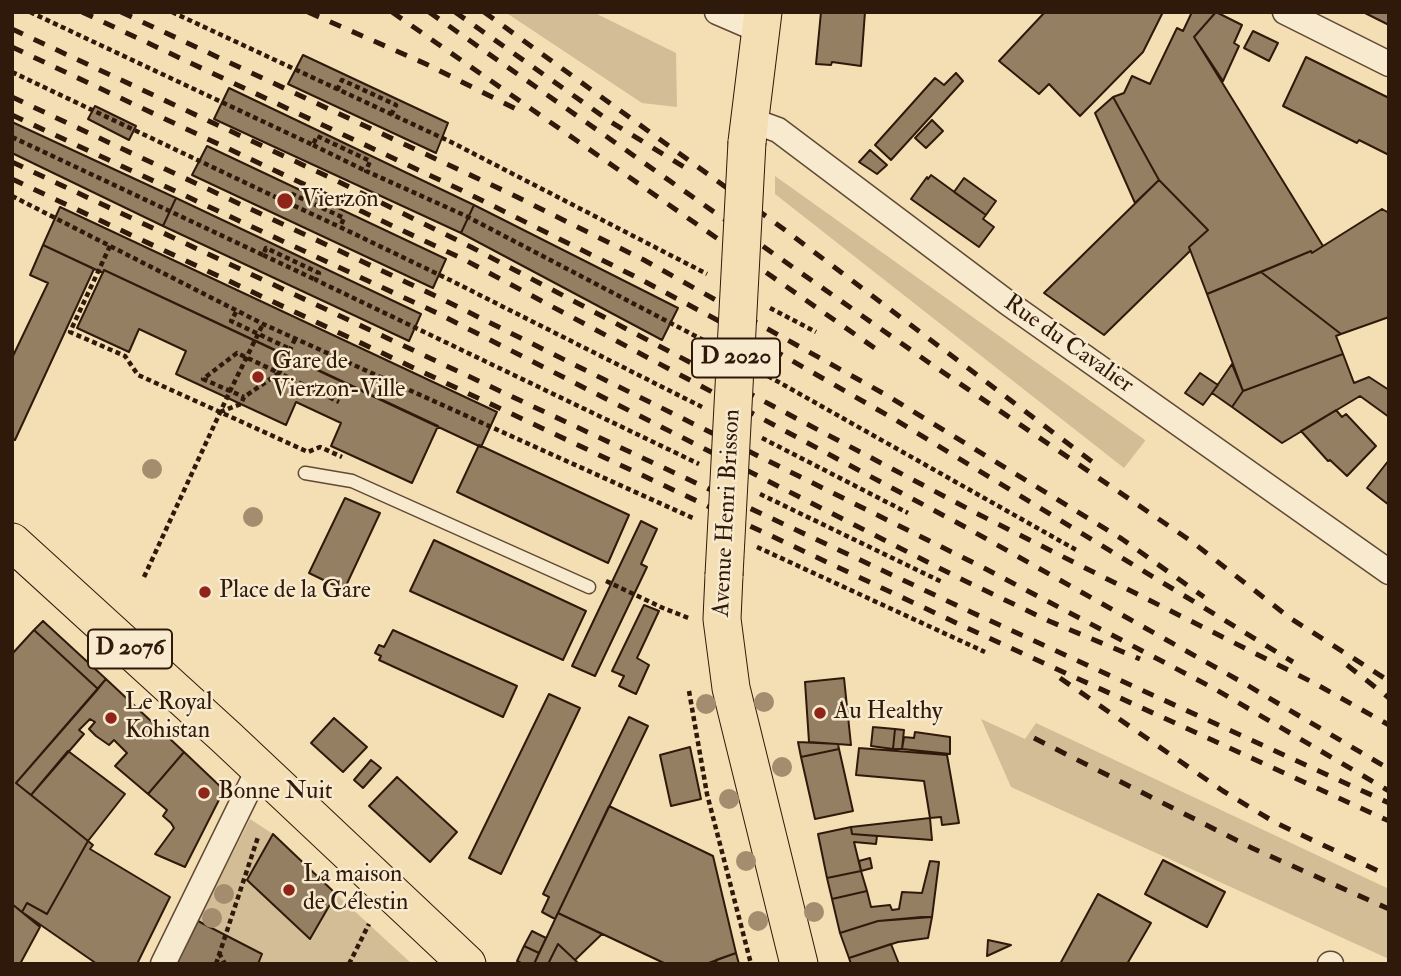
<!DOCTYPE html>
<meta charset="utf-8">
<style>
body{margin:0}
#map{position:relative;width:1401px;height:976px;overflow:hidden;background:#f4deb3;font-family:"IM FELL Double Pica",serif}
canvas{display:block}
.frame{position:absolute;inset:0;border:14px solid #2f190b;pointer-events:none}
</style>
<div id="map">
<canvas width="1401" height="976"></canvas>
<div class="frame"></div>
</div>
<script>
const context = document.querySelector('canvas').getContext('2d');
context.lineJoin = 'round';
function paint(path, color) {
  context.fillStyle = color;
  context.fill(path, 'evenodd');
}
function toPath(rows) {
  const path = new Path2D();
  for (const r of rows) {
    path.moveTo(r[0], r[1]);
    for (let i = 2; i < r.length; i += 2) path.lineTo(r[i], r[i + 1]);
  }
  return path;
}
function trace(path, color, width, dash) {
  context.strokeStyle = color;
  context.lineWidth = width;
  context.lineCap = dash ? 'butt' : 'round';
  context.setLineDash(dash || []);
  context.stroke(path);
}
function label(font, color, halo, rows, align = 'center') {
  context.font = font + ' "IM FELL Double Pica",serif';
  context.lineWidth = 5;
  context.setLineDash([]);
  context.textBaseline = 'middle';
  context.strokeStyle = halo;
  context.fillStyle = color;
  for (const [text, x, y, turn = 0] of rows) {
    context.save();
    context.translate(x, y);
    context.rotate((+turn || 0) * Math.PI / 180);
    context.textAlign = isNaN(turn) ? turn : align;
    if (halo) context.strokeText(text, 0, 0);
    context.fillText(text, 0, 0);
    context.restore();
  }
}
paint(toPath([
 [505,12,593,12,676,53,677,107,642,103],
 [775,176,1145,440,1145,441,1124,468,775,194],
 [981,719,1025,739,1036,723,1389,889,1389,959,1011,787],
 [250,819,273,834,247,880,310,939,336,894,412,964,258,964,262,954,198,921]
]), '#d3bd96');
const building = toPath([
 [821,12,865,12,861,66,832,62,831,65,816,64,821,12],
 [1045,12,1163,12,1143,52,1080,116,1049,84,1039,94,999,61,1045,12],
 [1192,12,1216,12,1194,37,1323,246,1312,253,1311,251,1207,294,1189,247,1208,230,1159,180,1113,97,1124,93,1132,76,1150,84,1177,28,1183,31,1192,12],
 [1216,12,1242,25,1234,43,1239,46,1223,81,1194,37,1216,12],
 [1363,12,1389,12,1389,25,1363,12],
 [1253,31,1278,43,1269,61,1244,48,1253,31],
 [303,55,448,123,436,153,288,84,303,55],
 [1306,57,1389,98,1389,155,1359,140,1357,143,1283,106,1306,57],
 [956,73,963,81,891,160,875,145,935,78,944,85,956,73],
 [229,88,474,205,461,233,214,119,229,88],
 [1113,97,1159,180,1135,203,1095,113,1113,97],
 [95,106,136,126,129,140,88,119,95,106],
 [932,120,943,131,926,148,915,138,932,120],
 [12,122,176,198,163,226,12,153,12,122],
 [207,146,446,259,433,288,192,175,207,146],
 [870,150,887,165,877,174,859,162,870,150],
 [931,175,986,215,983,219,994,227,979,247,911,199,927,177,928,179,931,175],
 [964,178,996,201,986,215,954,192,964,178],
 [1159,180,1208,230,1189,247,1190,251,1104,335,1044,293,1159,180],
 [176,198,421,314,409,341,163,226,176,198],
 [474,205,678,308,662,340,461,233,474,205],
 [60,207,497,412,481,447,104,270,103,273,43,245,60,207],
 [1382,209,1389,213,1389,317,1341,334,1261,272,1311,251,1312,253,1382,209],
 [43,245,94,269,15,440,12,439,12,358,48,283,30,275,43,245],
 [104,270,438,426,412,483,331,446,341,423,296,402,286,425,176,374,186,351,139,329,129,352,77,328,104,270],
 [1261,272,1341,334,1336,336,1343,354,1243,391,1207,294,1261,272],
 [1343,354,1354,383,1369,377,1389,390,1389,417,1360,396,1282,443,1232,407,1243,391,1343,354],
 [1232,364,1243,391,1232,407,1212,393,1232,364],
 [1200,373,1218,385,1203,405,1185,393,1200,373],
 [1336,410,1342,417,1346,414,1376,446,1347,476,1330,460,1328,461,1301,431,1336,410],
 [479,445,629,515,608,563,457,492,479,445],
 [1389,460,1389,505,1367,488,1389,460],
 [345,498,380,513,344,590,309,573,345,498],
 [641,521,657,529,641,564,647,567,595,676,572,666,641,521],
 [434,540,586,611,563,660,410,591,434,540],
 [644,605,659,611,637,658,649,665,636,694,619,686,624,676,612,671,644,605],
 [43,621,106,679,98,689,34,630,43,621],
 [34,630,98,689,16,783,88,841,47,914,27,903,22,912,12,904,12,654,34,630],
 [393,630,517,686,503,717,379,660,381,656,375,653,379,645,384,647,393,630],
 [844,678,851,745,809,742,805,682,844,678],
 [106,679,184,752,148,794,115,766,127,753,114,740,109,745,96,736,89,729,95,722,90,719,79,730,84,734,31,795,16,783,106,679],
 [549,694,580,708,501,874,469,858,549,694],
 [629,717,648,726,555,919,542,912,549,897,543,894,629,717],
 [334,718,367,747,343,772,311,743,334,718],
 [873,727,895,729,893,749,871,746,873,727],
 [895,729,904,730,902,749,893,749,895,729],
 [915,732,950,737,950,754,902,749,904,737,914,738,915,732],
 [798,742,838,744,839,749,801,757,798,742],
 [690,747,701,799,671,806,660,755,690,747],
 [859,748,947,755,959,823,942,825,941,817,930,818,924,781,856,775,859,748],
 [839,749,853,811,815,819,801,757,839,749],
 [68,751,125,794,88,841,31,795,68,751],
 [184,752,224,790,185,867,155,854,174,828,171,823,163,816,167,810,148,794,184,752],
 [371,760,381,768,363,788,354,780,371,760],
 [397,777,457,832,430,862,369,806,397,777],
 [609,806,713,856,736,953,706,964,666,964,558,913,609,806],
 [930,818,932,840,852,834,851,827,930,818],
 [851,827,852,834,877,836,876,844,854,842,861,871,827,878,818,834,851,827],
 [273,834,336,894,310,939,247,880,273,834],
 [88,841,93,845,90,849,170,897,137,964,97,964,22,912,27,903,47,914,88,841],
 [870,858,872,868,861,871,859,861,870,858],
 [1163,860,1225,892,1207,927,1145,894,1163,860],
 [930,861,939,862,932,917,878,921,840,933,832,899,867,891,871,907,890,905,892,910,899,909,902,892,922,893,930,861],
 [861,871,867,891,832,899,827,878,861,871],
 [1098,894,1151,923,1127,964,1060,964,1098,894],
 [12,904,40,927,20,964,12,964,12,904],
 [558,913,602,934,575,960,558,944,548,964,534,964,558,913],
 [922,917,932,917,928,938,898,942,849,958,840,933,878,921,922,917],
 [198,921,262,954,258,964,176,964,198,921],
 [532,931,546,938,539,953,524,946,532,931],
 [988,940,1011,945,987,956,988,940],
 [558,944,575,960,579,964,548,964,558,944],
 [891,944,899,964,851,964,849,958,891,944],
 [524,946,539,953,534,964,523,964,517,961,524,946],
 [736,953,739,964,717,964,716,960,736,953]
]);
paint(building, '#957f62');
trace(building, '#2f190b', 2);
const service = toPath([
 [305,473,352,481,589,587]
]);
const minor = toPath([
 [717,12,761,31],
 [1285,12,1389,64],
 [748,119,778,130,1008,303,1389,572],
 [163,964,259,768],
 [1330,964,1331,964]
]);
const primary = toPath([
 [747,142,763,12],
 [12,542,227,738,467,964],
 [724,575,722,619,731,688,799,964]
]);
trace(service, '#604a35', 15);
trace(minor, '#604a35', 27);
trace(primary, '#2f190b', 39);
trace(toPath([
 [30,12,313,145,317,136,370,161,366,171,466,216,705,341],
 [172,12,451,142,707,274],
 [12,72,286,202,290,193,344,218,340,227,450,280,702,407],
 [337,90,342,80,396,105,391,115],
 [12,137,263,255,266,248,319,273,316,280,699,464],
 [313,145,366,171],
 [12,196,263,324,695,519],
 [286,202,340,227],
 [110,246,70,332,125,356,138,375,220,412,308,452,320,447,342,457],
 [263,255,316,280],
 [770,308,816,332],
 [236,312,231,321,290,349],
 [295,339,279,373,339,402],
 [768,376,1078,551],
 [220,412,241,404,244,397,279,373,237,353,203,379,244,397],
 [762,438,908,513],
 [760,494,942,582],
 [757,547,985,652],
 [144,577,230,391,263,324],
 [606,581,663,608,691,619],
 [689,691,707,794,751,964],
 [219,953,225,964],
 [216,964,258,837],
 [349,964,369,924]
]), '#2f190b', 4.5, [5, 3.5]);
trace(service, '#f8eace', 12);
trace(minor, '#f8eace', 24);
trace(primary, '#f4deb3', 37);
trace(toPath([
 [82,12,461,190,638,278,768,347,894,419,1293,662],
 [121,12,511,194,644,260,888,396,1122,539,1204,597],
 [308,12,426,64,516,109],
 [392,12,876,349],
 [429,12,928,362,1191,541,1290,618,1389,681],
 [455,12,611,122,684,167],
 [484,12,785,230,1095,464],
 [12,29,333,179,471,247,976,513,1316,684,1389,725],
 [12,47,463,259,967,528,1247,685,1389,769],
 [12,97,442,299,984,568,1215,689,1389,791],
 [12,115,437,313,959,578,1049,621,1140,659],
 [12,162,971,612,1389,803],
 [12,179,965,627,1389,821],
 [1347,665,1389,698],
 [1060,678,1223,791,1276,823,1389,876],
 [1034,738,1252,848,1389,909]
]), '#2f190b', 5, [12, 12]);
const primaryBridge = toPath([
 [724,575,747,142]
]);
trace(primaryBridge, '#2f190b', 39, []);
trace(primaryBridge, '#f4deb3', 37);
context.fillStyle = '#a38d6e';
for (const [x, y] of [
 [152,469],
 [253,517],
 [764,702],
 [706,704],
 [782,767],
 [729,799],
 [746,861],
 [224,894],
 [814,912],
 [212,918],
 [758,921]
]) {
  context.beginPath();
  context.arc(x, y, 10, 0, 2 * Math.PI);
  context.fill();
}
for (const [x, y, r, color] of [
 [285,201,9,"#8f2418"],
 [258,377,7,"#8f2418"],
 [205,592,7,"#8f2418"],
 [820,713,7,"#8f2418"],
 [111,718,7,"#8f2418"],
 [204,793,7,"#8f2418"],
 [289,890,7,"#8f2418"]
]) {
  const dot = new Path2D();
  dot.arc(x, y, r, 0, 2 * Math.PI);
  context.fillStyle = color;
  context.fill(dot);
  trace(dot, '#f8eace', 2.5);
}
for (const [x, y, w] of [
 [736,358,88],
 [130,649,84]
]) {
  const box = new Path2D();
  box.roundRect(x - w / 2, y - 19.5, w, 39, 5);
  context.fillStyle = '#f8eace';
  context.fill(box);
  trace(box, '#2f190b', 2);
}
label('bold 23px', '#2f190b', null, [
 ["D 2020",736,358],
 ["D 2076",130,649]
]);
label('24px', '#2f190b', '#f8eace', [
 ["Vierzon",301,201],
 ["Gare de",272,363],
 ["Vierzon-Ville",272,391],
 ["Place de la Gare",219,592],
 ["Le Royal",125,704],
 ["Kohistan",125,732],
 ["Au Healthy",834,713],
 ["Bonne Nuit",218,793],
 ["La maison",303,876],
 ["de Célestin",303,904]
], 'left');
label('24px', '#2f190b', '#f8eace', [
 ["Rue du Cavalier",1068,345,35],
 ["Avenue Henri Brisson",728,513,-87]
]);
</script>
